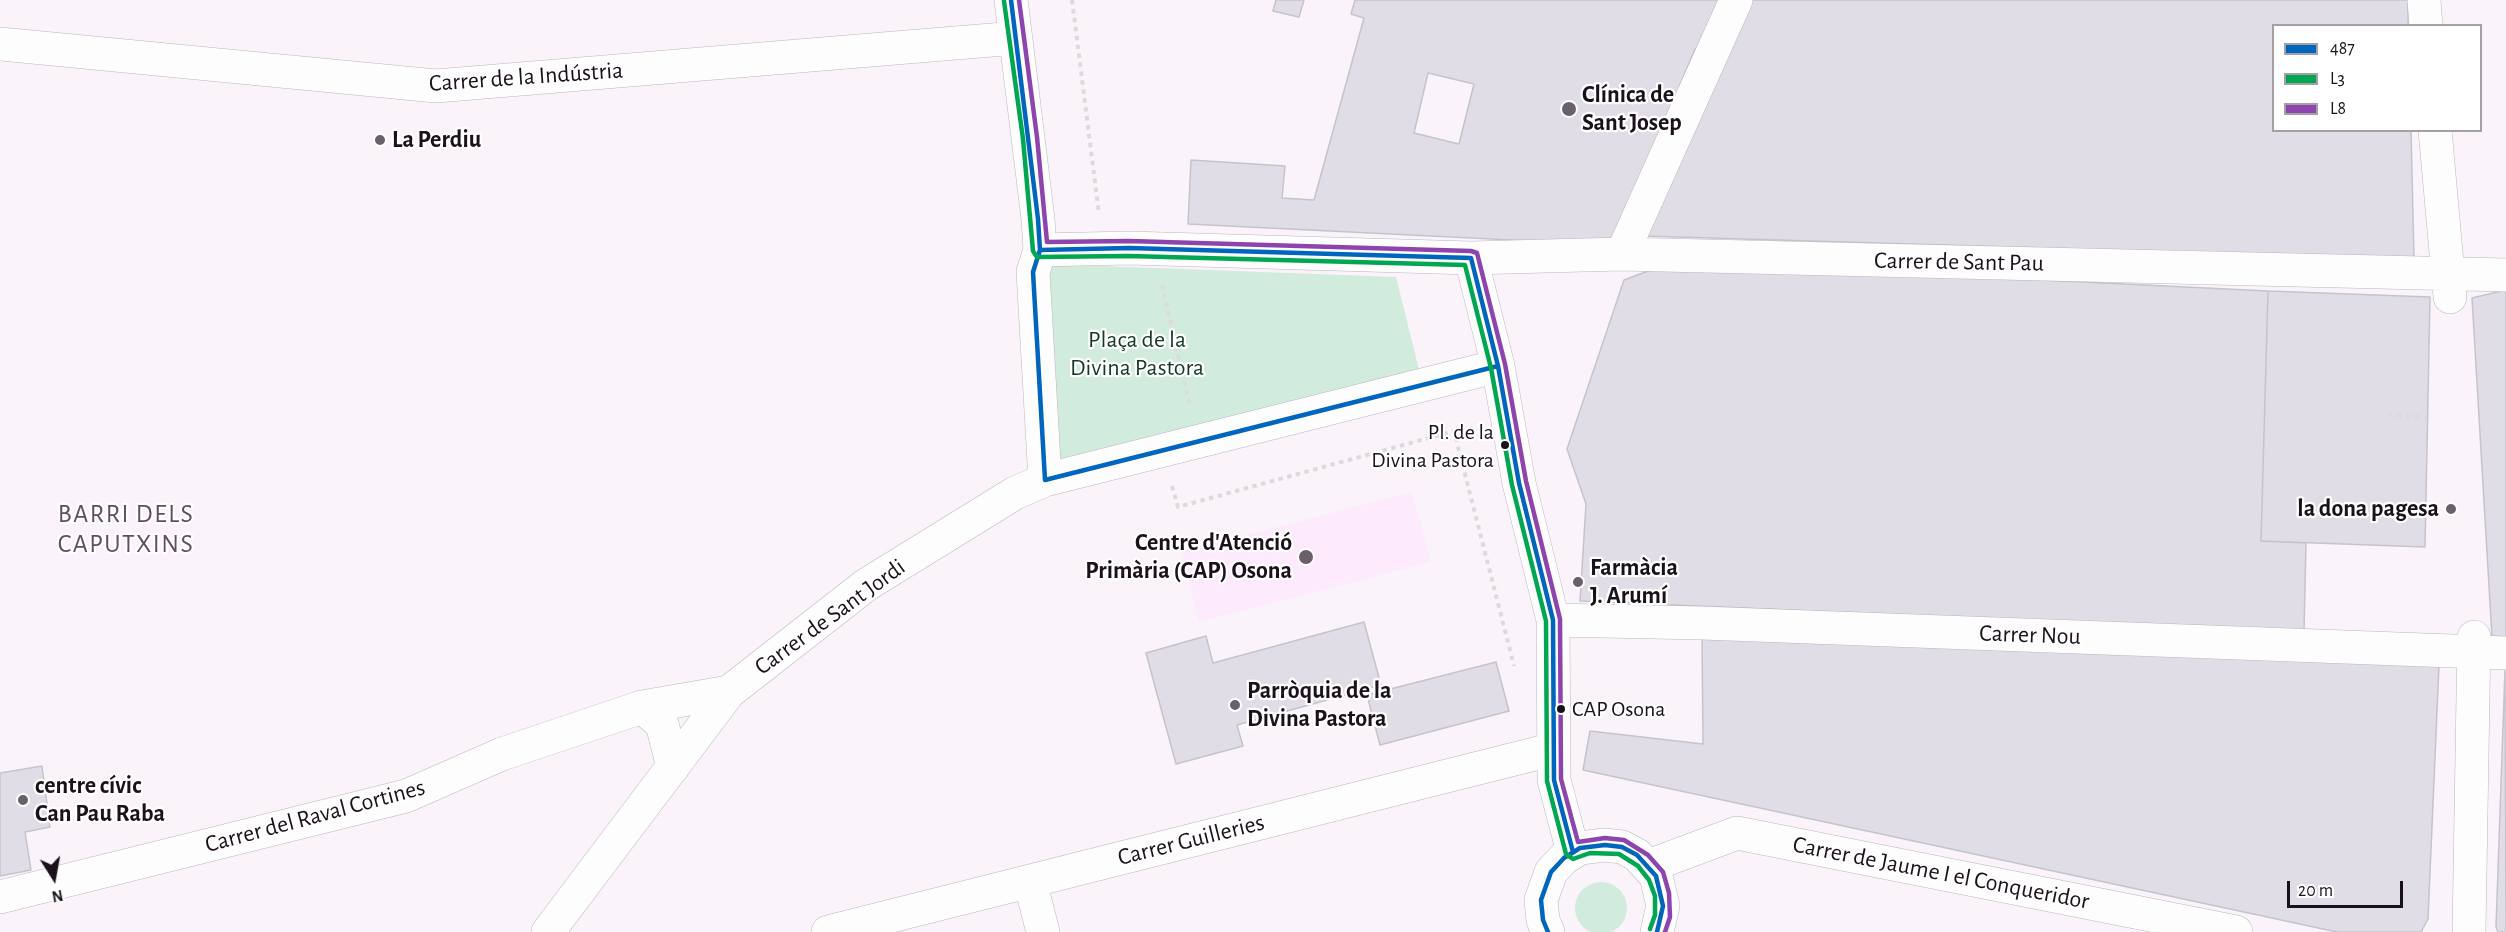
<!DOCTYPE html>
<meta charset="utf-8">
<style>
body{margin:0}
#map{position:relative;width:2506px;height:932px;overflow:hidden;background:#faf4fa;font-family:"Alegreya Sans",sans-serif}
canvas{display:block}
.legend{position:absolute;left:2272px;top:24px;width:210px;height:108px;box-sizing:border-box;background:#fff;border:2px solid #a4a0a4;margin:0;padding:8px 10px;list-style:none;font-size:18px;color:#1b111b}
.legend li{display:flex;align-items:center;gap:12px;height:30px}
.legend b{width:30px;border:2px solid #a4a0a4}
.north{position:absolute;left:24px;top:848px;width:60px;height:60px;-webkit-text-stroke:4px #fff;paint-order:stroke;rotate:169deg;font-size:16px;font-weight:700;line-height:24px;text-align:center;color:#1b111b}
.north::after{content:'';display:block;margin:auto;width:21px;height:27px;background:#1b111b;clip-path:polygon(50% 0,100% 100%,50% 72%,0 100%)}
.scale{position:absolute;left:2287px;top:881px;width:116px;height:27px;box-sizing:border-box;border:3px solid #1b111b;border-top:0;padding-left:8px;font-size:18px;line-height:21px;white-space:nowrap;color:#1b111b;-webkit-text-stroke:4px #fff;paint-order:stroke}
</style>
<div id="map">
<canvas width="2506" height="932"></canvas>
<ul class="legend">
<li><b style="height:8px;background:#0065bd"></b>487</li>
<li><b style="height:8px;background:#00a651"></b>L3</li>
<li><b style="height:8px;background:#8e44ad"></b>L8</li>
</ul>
<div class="north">N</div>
<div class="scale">20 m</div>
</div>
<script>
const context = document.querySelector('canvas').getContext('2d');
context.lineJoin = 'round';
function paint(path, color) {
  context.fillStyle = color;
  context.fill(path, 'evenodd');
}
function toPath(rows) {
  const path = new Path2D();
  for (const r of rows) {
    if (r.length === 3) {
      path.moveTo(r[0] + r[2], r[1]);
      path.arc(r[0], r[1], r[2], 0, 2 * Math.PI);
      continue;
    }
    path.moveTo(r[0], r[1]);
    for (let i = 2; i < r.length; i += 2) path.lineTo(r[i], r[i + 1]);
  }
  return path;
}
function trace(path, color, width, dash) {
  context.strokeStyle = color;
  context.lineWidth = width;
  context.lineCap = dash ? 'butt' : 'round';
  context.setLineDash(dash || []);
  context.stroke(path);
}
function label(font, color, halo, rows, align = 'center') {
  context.font = font + ' "Alegreya Sans",sans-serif';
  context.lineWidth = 4.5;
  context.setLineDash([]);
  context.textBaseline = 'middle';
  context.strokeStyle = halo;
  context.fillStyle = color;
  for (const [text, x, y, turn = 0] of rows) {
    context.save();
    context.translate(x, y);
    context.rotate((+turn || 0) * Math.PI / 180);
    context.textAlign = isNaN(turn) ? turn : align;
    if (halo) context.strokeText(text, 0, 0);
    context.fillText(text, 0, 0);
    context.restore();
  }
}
paint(toPath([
 [1412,492,1431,562,1199,622,1181,552]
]), '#fdeafc');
paint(toPath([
 [1048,264,1396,277,1420,374,1054,463],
 [1601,908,26]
]), '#d1ebdd');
const building = toPath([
 [1276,0,1304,0,1299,17,1273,11,1276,0],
 [1355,0,1724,0,1698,51,1695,49,1613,245,1188,224,1191,160,1285,166,1282,198,1314,200,1364,18,1351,14,1355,0],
 [1428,73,1474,84,1459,144,1414,133,1428,73],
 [1747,0,2408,0,2408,26,2274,26,2274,130,2411,130,2414,259,1643,236,1747,0],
 [1672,262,2268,291,2261,541,2306,543,2304,632,1580,601,1586,504,1567,449,1624,280,1672,262],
 [2506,290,2506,638,2492,637,2472,298,2506,290],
 [2268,291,2430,297,2425,547,2261,541,2268,291],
 [1364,622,1381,685,1237,725,1243,746,1176,764,1146,653,1206,636,1213,663,1364,622],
 [1702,637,2439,665,2428,919,2421,932,2337,932,1583,770,1590,731,1703,744,1702,637],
 [1496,662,1509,711,1380,745,1367,695,1496,662],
 [2505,669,2506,932,2498,932,2496,927,2505,669],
 [42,766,50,827,25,832,31,870,0,876,0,773,42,766]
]);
paint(building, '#e0dde7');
trace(building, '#c5c3cc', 1.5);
const minor = toPath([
 [1011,0,1038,219,1040,250,1033,272,1045,480],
 [2424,0,2426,26],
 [0,44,436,86,1016,38],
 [2435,130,2450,297],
 [1040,250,1129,248,1471,258,1622,254,2506,275],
 [1622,254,1736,0],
 [1471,258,1498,366,1519,483,1553,620,1554,780,1573,852],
 [1553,620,1702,623,2506,653],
 [642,707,662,724,673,767],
 [1649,866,1737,833,2236,932],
 [1030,881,1043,932],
 [0,897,406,796,502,754,642,707,729,692],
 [548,932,729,692,866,585,1015,493,1045,480,1498,366],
 [828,932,1554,749],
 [1548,932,1543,920,1541,900,1551,872,1564,858,1580,848,1605,845,1622,847,1637,855,1656,876,1663,906,1657,932],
 [2469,932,2474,637]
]);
trace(minor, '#bdb5bd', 34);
trace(toPath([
 [1072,0,1099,214],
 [1162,285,1190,406],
 [2388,415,2426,417],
 [1172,486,1178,507,1454,431,1514,666]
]), '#dcdadc', 4, [4.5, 4.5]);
trace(minor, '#fefdfe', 33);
trace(toPath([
 [1011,0,1038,219,1040,250,1033,272,1045,480,1498,366],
 [1040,250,1129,248,1471,258,1498,366,1519,483,1553,620,1554,780,1573,852],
 [1548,932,1543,920,1541,900,1551,872,1564,858,1580,848,1605,845,1622,847,1637,855,1656,876,1663,906,1657,932]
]), '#0065bd', 4.5);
trace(toPath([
 [1004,1,1023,139,1033,251,1037,257,1129,256,1465,265,1491,368,1512,485,1546,621,1547,781,1566,854,1573,859,1590,853,1619,854,1638,866,1649,880,1655,896,1655,915,1650,929]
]), '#00a651', 4.5);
trace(toPath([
 [1019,0,1037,137,1047,242,1129,241,1471,251,1477,253,1505,364,1526,481,1560,619,1561,779,1578,842,1605,838,1624,840,1648,855,1663,872,1669,893,1670,917,1665,932]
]), '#8e44ad', 4.5);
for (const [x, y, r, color] of [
 [1569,109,8,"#696069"],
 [380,140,6,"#696069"],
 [1505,445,5,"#1b111b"],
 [2451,509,6,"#696069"],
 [1306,557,8,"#696069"],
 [1578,582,6,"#696069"],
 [1235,705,6,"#696069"],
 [1561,709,5,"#1b111b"],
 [23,800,6,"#696069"]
]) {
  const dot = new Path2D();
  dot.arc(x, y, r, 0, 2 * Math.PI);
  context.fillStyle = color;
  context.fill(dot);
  trace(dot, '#fff', 2);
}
label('22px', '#1b111b', '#fff', [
 ["Pl. de la",1494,432],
 ["Divina Pastora",1494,460],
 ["CAP Osona",1572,709,"left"]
], 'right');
label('24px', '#1b111b', '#fff', [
 ["Carrer de la Indústria",526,77,-4],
 ["Carrer de Sant Pau",1959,262,1],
 ["Carrer de Sant Jordi",830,617,-36],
 ["Carrer Nou",2030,635,2],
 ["Carrer del Raval Cortines",315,816,-15],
 ["Carrer Guilleries",1191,840,-14],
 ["Carrer de Jaume I el Conqueridor",1941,873,11]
]);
label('bold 24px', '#1b111b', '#fff', [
 ["Clínica de",1582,95],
 ["Sant Josep",1582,123],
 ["La Perdiu",392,140],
 ["la dona pagesa",2439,509,"right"],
 ["Centre d'Atenció",1292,543,"right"],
 ["Primària (CAP) Osona",1292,571,"right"],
 ["Farmàcia",1590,568],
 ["J. Arumí",1590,596],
 ["Parròquia de la",1247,691],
 ["Divina Pastora",1247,719],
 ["centre cívic",35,786],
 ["Can Pau Raba",35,814]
], 'left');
label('24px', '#163927', '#fff', [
 ["Plaça de la",1137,340],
 ["Divina Pastora",1137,368]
]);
context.letterSpacing = '1.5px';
label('26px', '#644c63', '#fff', [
 ["BARRI DELS",126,514],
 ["CAPUTXINS",126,544]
]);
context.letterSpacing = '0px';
</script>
